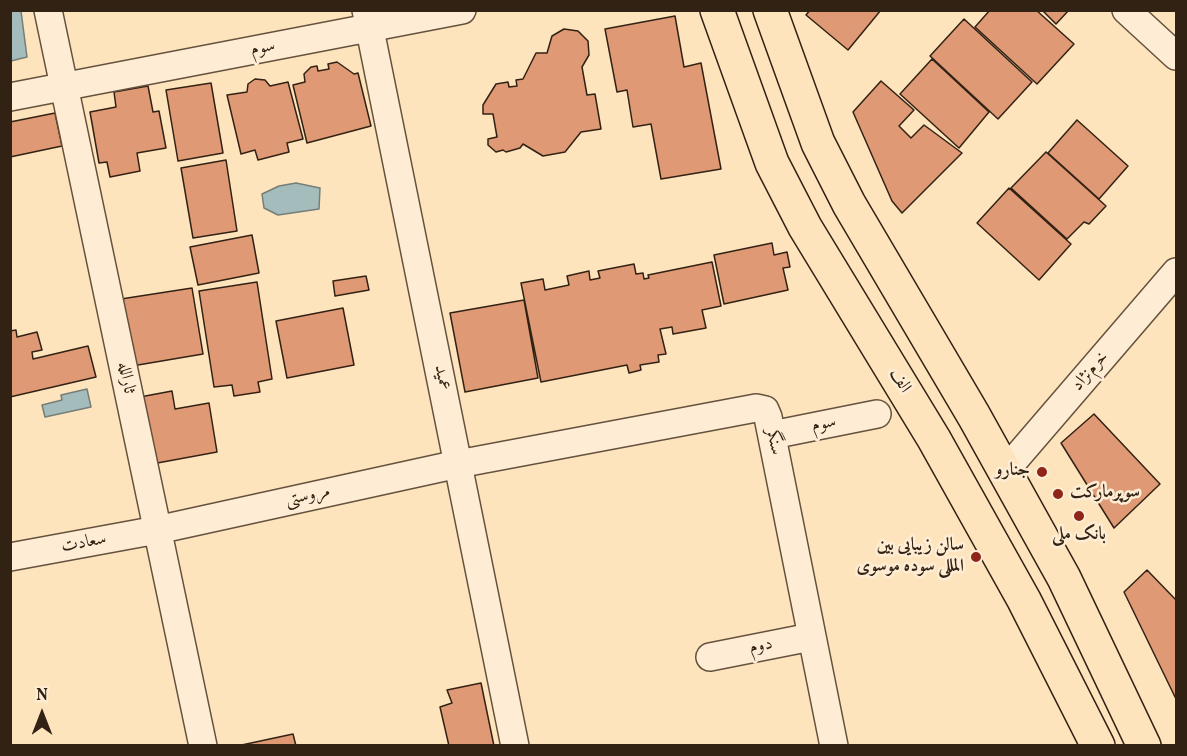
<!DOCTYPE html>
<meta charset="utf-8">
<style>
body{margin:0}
#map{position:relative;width:1187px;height:756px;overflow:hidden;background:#fee4bd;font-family:Vollkorn,serif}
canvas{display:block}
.frame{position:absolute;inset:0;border:12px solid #322214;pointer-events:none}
.north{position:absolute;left:12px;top:684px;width:60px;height:60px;-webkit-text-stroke:4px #feedd4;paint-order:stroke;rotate:0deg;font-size:16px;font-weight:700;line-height:24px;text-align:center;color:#322214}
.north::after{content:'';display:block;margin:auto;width:21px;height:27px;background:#322214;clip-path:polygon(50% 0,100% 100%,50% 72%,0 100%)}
</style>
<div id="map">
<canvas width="1187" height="756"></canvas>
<div class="frame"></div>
<div class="north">N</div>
</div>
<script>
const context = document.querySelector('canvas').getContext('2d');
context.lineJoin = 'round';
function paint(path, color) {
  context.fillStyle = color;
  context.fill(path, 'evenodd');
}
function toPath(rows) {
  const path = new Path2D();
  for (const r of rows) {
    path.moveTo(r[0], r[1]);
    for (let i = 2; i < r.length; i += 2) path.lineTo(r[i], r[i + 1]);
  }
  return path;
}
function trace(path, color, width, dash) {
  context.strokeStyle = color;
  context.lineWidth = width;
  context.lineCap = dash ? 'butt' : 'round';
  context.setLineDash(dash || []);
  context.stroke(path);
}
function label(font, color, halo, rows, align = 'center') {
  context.font = font + ' Vollkorn,Amiri,serif';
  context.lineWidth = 5;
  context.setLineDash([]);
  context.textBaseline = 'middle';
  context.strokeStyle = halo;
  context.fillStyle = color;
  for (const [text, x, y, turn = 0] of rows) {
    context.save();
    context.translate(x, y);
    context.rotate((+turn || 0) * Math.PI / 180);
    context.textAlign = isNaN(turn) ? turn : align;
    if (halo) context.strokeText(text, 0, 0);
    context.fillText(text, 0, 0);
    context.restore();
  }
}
const water = toPath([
 [10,11,21,11,27,57,11,61,10,11],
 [296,183,320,188,319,209,278,215,264,208,262,194,279,186,296,183],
 [87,389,91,407,45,417,42,405,62,400,61,395,87,389]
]);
paint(water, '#a4bcbb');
trace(water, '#767e78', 1.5);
const building = toPath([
 [810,10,881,10,848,50,806,15,810,10],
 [990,10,1036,10,1074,44,1037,84,975,27,990,10],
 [1042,10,1069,10,1056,24,1042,10],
 [675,16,684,67,701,63,721,169,661,179,651,124,633,127,627,90,617,92,605,29,675,16],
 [964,19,1032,82,998,119,930,56,964,19],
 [564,29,578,31,588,41,589,55,582,67,587,95,595,94,601,129,581,132,565,152,543,156,523,144,520,148,506,152,503,150,496,152,488,145,488,139,497,137,493,114,483,114,483,105,496,84,508,82,509,87,517,86,516,80,523,79,536,53,547,53,552,36,564,29],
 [932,59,989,112,959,148,900,94,932,59],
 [337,62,354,74,358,73,371,126,307,143,293,85,305,82,304,74,311,67,317,66,318,71,329,69,328,64,337,62],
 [255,79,265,80,270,86,288,82,303,139,287,143,289,152,258,160,255,150,241,154,227,95,247,92,248,84,255,79],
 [881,81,914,110,899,126,911,138,924,125,962,153,902,213,892,201,853,112,881,81],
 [211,83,223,153,178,161,166,90,211,83],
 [148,86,153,112,159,111,166,148,137,153,140,171,110,177,107,162,99,163,90,112,116,107,114,92,148,86],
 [55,113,62,146,10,157,10,122,55,113],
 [1077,120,1128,166,1099,199,1048,153,1077,120],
 [1046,152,1106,206,1089,224,1084,222,1067,239,1011,188,1046,152],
 [226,160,237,231,193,238,181,168,226,160],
 [1009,188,1071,244,1039,280,977,223,1009,188],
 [252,235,259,273,198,285,190,247,252,235],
 [772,243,774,255,787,252,790,267,783,268,788,290,724,304,714,255,772,243],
 [712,262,721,306,702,310,706,328,673,334,672,327,660,329,666,354,658,355,659,362,640,365,641,370,629,373,627,365,541,382,521,283,543,279,545,290,569,285,567,276,589,271,590,280,600,278,598,271,634,264,636,274,643,273,644,279,649,278,648,275,712,262],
 [366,276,369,290,335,296,333,281,366,276],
 [257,282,272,379,258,382,260,392,234,396,232,385,214,387,199,291,257,282],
 [192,288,203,354,132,366,121,299,192,288],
 [524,300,538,378,465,392,450,313,524,300],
 [343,308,354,365,287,378,276,321,343,308],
 [16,330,17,337,37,332,42,350,32,352,33,359,88,346,96,377,10,397,10,331,16,330],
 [172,391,175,409,209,403,217,452,152,464,140,397,172,391],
 [1094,414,1160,484,1114,528,1061,443,1094,414],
 [1147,570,1176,600,1176,699,1124,592,1147,570],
 [481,683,494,746,449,746,440,707,452,703,447,690,481,683],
 [293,734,296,746,237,746,293,734]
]);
paint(building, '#df9975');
trace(building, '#322214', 1.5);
const minor = toPath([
 [48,10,203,746],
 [366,10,515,746],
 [1126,10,1176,56],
 [10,97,462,10],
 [772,435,877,414],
 [1005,471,1176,272],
 [10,557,157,530,458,464,756,408,765,410,768,417,834,746],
 [710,657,811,637]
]);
const major = toPath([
 [717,10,772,163,805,227,934,439,1024,600,1098,746],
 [770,10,818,143,849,204,974,416,1064,578,1144,746]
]);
trace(minor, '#65523e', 30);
trace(major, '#322214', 36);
trace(minor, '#feedd4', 27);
trace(major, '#fee4bd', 33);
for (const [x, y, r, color] of [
 [1042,472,6,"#8f2418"],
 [1058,494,6,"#8f2418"],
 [1079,516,6,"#8f2418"],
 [976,557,6,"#8f2418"]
]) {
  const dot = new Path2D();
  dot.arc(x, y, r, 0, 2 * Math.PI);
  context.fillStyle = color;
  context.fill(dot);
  trace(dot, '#feedd4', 2);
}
label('18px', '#322214', '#feedd4', [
 ["سوم",263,49,-11],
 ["خرم‌نژاد",1091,372,-49],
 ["ثارالله",125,378,78],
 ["عمید",441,378,79],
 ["الف",899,381,59],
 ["سوم",824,425,-11],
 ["سنگر",773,442,79],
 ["مروستی",308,497,-12],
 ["سعادت",84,544,-11],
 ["دوم",761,647,-11]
]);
label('bold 18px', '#322214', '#feedd4', [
 ["جنارو",1030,472],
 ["سوپرمارکت",1070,494,"left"],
 ["بانک ملی",1079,536,"center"],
 ["سالن زیبایی بین",964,547],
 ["المللی سوده موسوی",964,568]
], 'right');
</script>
